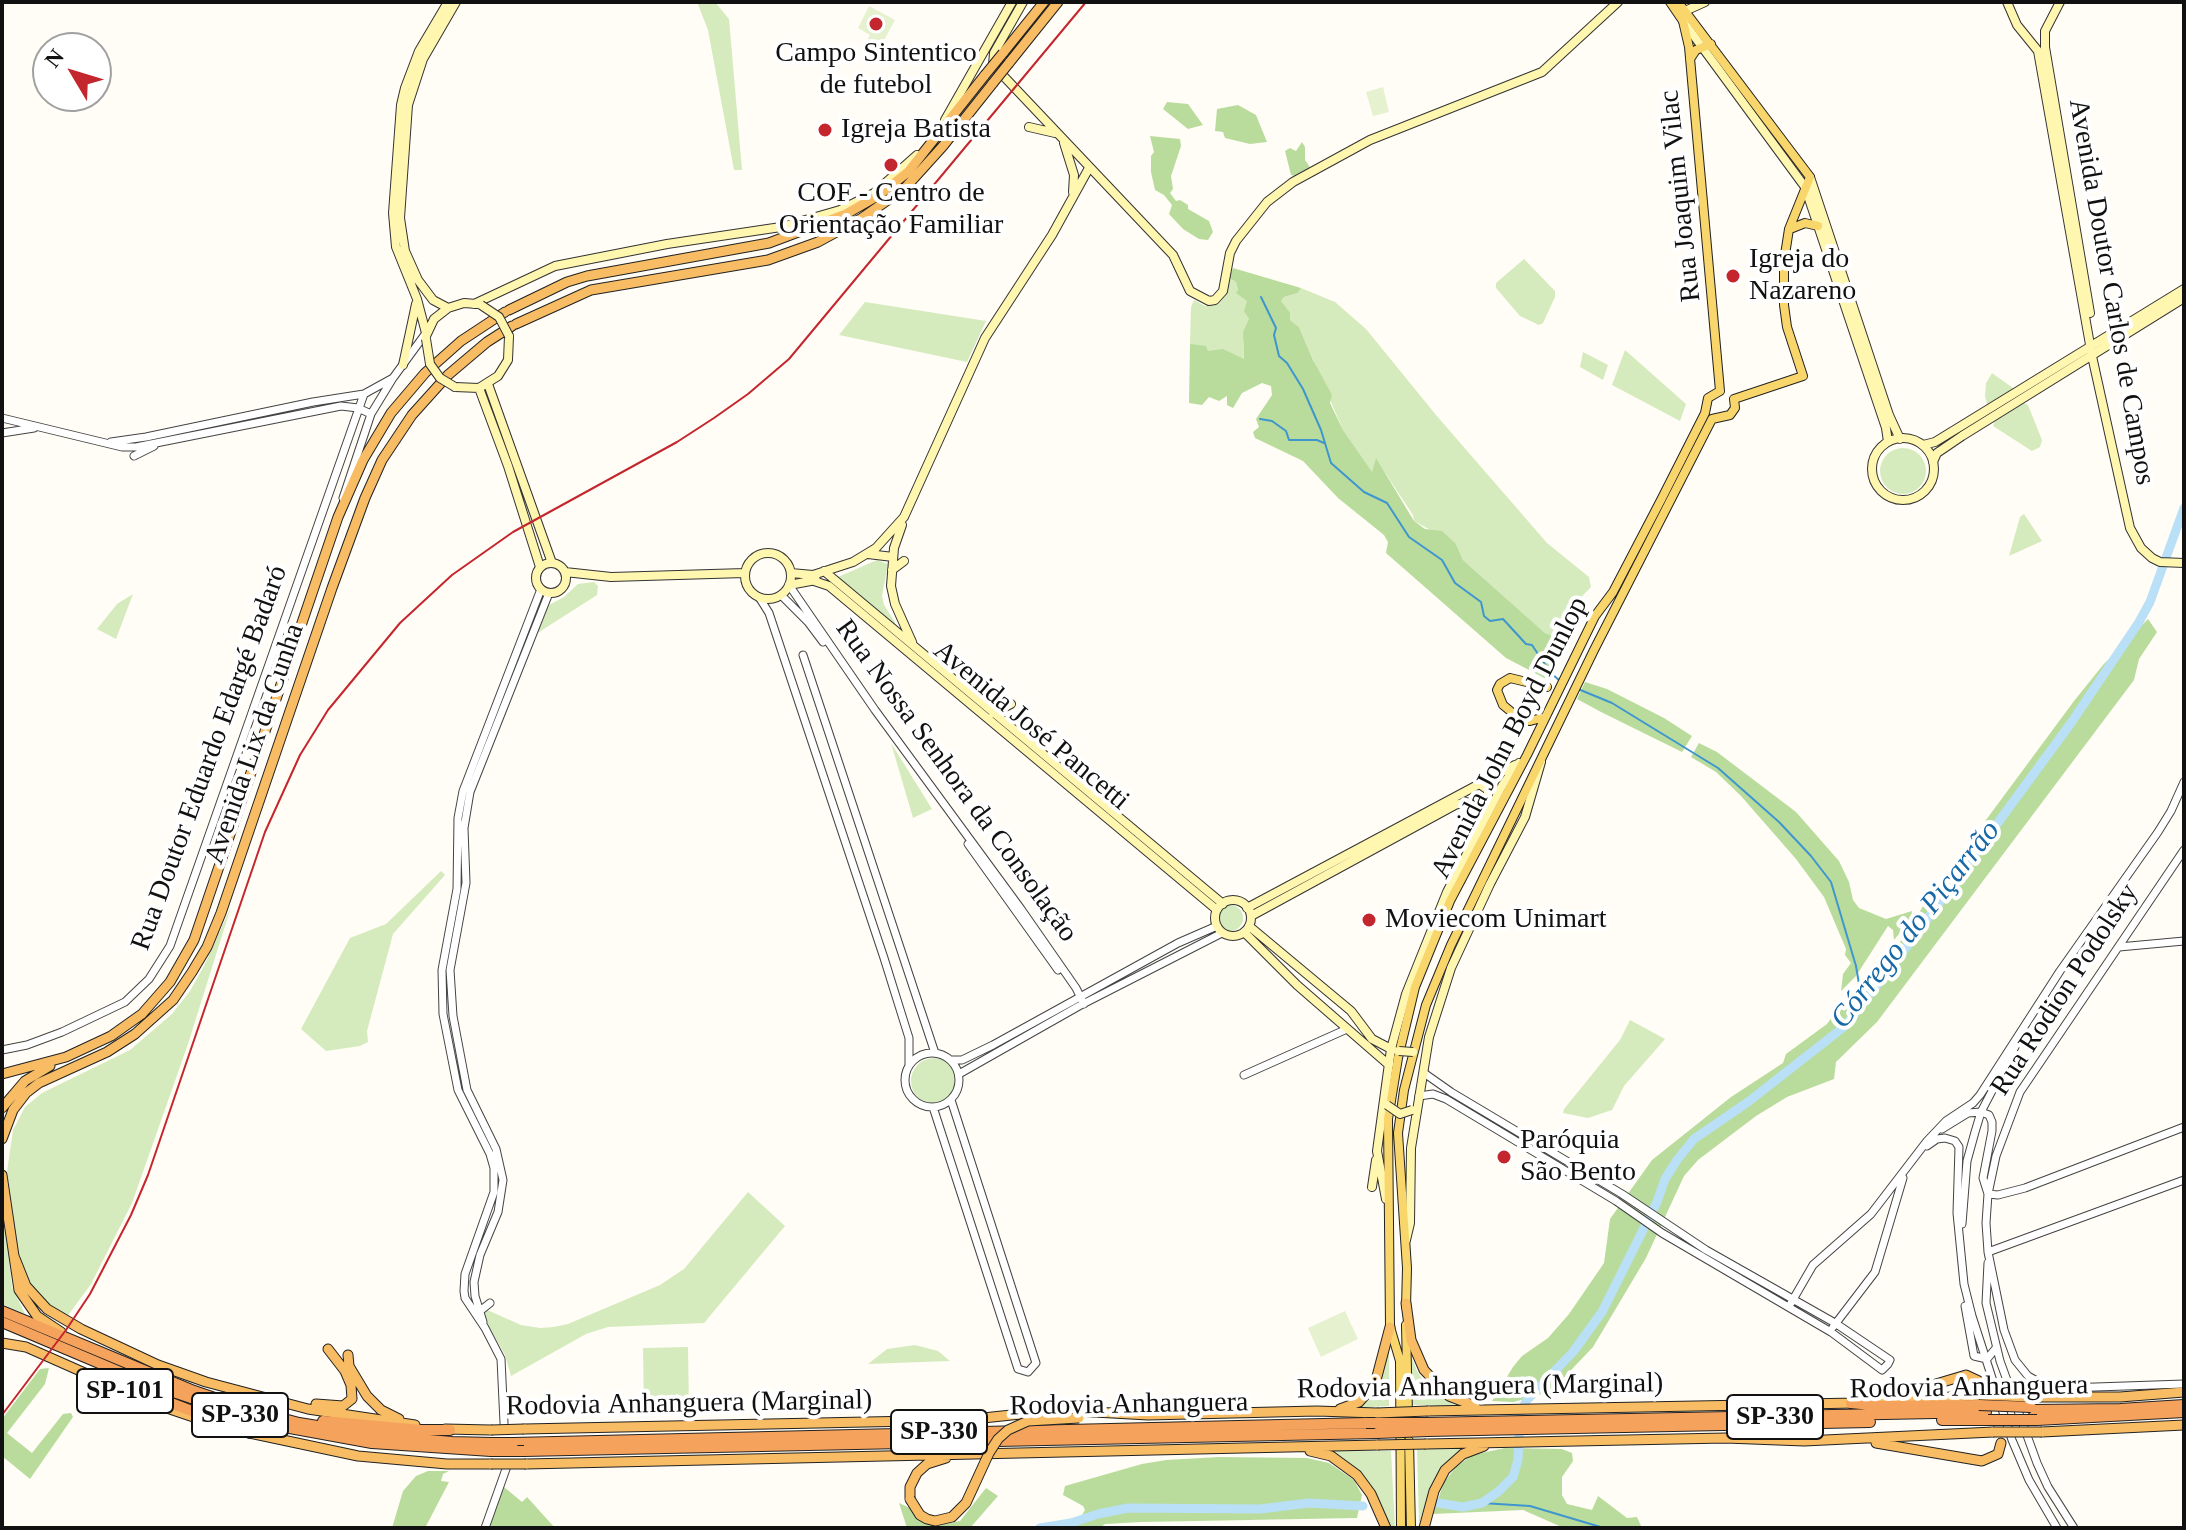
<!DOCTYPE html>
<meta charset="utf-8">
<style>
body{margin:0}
#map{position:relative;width:2186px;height:1530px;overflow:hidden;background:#fffdf5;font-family:Georgia,serif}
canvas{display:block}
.frame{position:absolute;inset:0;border:4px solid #111;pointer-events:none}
.north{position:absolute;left:32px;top:32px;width:80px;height:80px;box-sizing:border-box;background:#fff;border:2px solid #a0a0a0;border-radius:50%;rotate:308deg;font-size:22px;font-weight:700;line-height:32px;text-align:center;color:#111}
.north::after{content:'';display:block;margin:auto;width:28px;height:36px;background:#c4262e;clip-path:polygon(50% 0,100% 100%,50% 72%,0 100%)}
</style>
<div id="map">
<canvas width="2186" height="1530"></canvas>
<div class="frame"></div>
<div class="north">N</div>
</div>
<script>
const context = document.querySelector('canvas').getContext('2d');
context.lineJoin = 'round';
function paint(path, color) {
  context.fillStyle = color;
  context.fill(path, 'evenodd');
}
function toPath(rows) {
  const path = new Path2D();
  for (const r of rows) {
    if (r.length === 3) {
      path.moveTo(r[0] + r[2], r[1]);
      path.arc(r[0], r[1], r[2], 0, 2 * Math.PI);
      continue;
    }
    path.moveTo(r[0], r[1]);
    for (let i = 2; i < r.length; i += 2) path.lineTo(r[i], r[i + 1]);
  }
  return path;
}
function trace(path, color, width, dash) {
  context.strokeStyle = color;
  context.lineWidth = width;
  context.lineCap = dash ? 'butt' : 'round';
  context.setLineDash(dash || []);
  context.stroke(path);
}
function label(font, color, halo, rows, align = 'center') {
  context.font = font + ' Georgia,serif';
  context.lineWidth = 8;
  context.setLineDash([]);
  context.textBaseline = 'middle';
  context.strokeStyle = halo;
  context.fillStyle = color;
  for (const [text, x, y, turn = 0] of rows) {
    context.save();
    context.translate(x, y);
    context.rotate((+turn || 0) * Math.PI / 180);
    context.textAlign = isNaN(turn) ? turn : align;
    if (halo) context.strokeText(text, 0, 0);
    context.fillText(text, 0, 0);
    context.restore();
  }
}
paint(toPath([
 [697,2,715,2,729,19,742,170,734,170,708,30],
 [1524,259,1555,291,1555,297,1543,323,1539,325,1520,316,1496,288,1496,283],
 [1229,278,1236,282,1238,290,1248,301,1249,319,1243,342,1244,360,1223,350,1208,352,1190,344,1191,307,1194,300,1205,306,1219,304,1225,296],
 [1301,288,1335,302,1366,329,1436,415,1547,543,1589,577,1591,587,1557,622,1551,635,1545,633,1463,560,1456,544,1414,521,1413,515,1376,459,1372,473,1343,430,1299,327,1290,320,1281,301,1284,297,1298,293],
 [865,302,986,321,967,362,839,335],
 [1625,350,1686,404,1680,421,1612,385],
 [1583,352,1608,365,1603,380,1580,367],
 [1992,373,2013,388,2014,392,1988,408,1985,396,1986,383],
 [2024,403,2028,405,2042,440,2040,447,2032,451,1993,426,1995,421],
 [1903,471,23],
 [2024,514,2042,541,2009,556,2020,517],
 [877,560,888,564,882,596,884,605,895,622,894,626,838,580,838,577],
 [594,582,598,586,597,595,536,634,534,631,549,605,564,597,578,584],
 [133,594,116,639,97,629,117,604],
 [891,743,932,809,913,818],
 [441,871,445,875,393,934,367,1031,368,1042,360,1046,326,1051,301,1029,350,938,386,924],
 [1230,918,13],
 [231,907,188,1044,132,1203,91,1284,66,1318,35,1294,20,1264,7,1172,13,1130,25,1107,42,1093,130,1050,172,1014,190,991,204,966],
 [1630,1020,1665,1039,1624,1086,1612,1110,1588,1118,1563,1113,1564,1109,1620,1040],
 [934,1081,23],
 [748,1192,785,1226,704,1323,608,1327,586,1334,511,1376,505,1355,482,1314,485,1309,521,1325,540,1328,554,1327,568,1324,660,1285,684,1269],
 [5,1219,12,1287,25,1314,2,1304,2,1254],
 [915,1345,938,1351,950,1361,868,1364,887,1349],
 [688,1347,689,1411,644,1412,643,1348],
 [1389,1350,1389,1406,1354,1408,1383,1365],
 [1409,1352,1417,1371,1425,1383,1435,1393,1456,1406,1411,1405],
 [1469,1447,1454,1456,1443,1468,1429,1491,1419,1524,1417,1449],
 [1327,1450,1391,1451,1395,1528,1388,1528,1368,1486]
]), '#d5ebbd');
paint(toPath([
 [1167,102,1188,104,1203,125,1188,129,1163,109],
 [1238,105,1256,115,1267,142,1250,144,1225,138,1223,132,1215,131,1217,109],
 [1150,136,1180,139,1181,146,1171,176,1173,189,1170,193,1176,201,1180,200,1188,205,1188,209,1209,221,1213,232,1208,240,1199,239,1183,229,1169,214,1172,205,1164,195,1155,190,1151,172,1151,156,1154,152],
 [1302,142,1305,147,1305,160,1311,169,1298,177,1291,175,1285,151,1290,148,1296,151],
 [1233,268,1301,288,1298,293,1284,297,1281,301,1290,313,1290,320,1299,327,1313,360,1332,395,1330,403,1343,430,1372,472,1376,458,1414,521,1425,529,1442,531,1456,544,1463,560,1545,633,1551,635,1553,657,1557,670,1550,681,1506,658,1386,553,1388,542,1384,535,1338,498,1303,461,1255,438,1253,432,1259,427,1256,419,1272,395,1271,386,1262,383,1242,393,1233,408,1227,405,1227,396,1219,401,1209,397,1202,405,1189,403,1190,344,1206,346,1208,351,1223,349,1244,359,1243,332,1249,319,1244,311,1247,301,1236,293,1238,290,1236,282,1229,278],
 [2148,619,2157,632,2139,659,2134,680,1877,1022,1836,1062,1834,1079,1787,1097,1756,1116,1698,1160,1684,1176,1646,1258,1593,1347,1555,1387,1537,1396,1513,1402,1492,1401,1513,1367,1522,1356,1548,1338,1569,1314,1604,1263,1610,1219,1652,1160,1731,1097,1783,1063,1786,1054,1827,1024,1838,1009,1884,967,1929,897,2074,701,2103,665],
 [1585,682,1607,689,1664,718,1692,736,1682,752,1601,712,1577,699],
 [1699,743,1717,752,1796,812,1839,861,1849,882,1853,900,1859,908,1886,919,1912,911,1911,919,1894,940,1893,930,1888,926,1856,976,1841,991,1843,974,1851,963,1845,955,1846,949,1824,897,1796,859,1741,796,1716,772,1691,757],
 [49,1368,45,1384,7,1433,32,1453,63,1414,71,1413,73,1417,30,1479,2,1456,2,1419,40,1369],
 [1505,1448,1562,1449,1572,1453,1573,1461,1562,1477,1562,1495,1567,1504,1592,1510,1598,1496,1627,1518,1637,1517,1642,1528,1564,1528,1523,1510,1433,1514,1444,1482,1456,1467,1472,1455],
 [1219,1457,1307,1458,1329,1463,1354,1480,1362,1495,1357,1518,1141,1522,1105,1524,1100,1528,1074,1528,1085,1510,1083,1506,1063,1495,1065,1486,1142,1464,1166,1460],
 [428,1471,449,1471,443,1474,441,1481,449,1482,425,1528,392,1528,403,1491,416,1476],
 [504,1487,522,1502,527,1497,555,1528,488,1528],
 [986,1488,998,1496,970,1528,907,1528,899,1503,910,1508,921,1520,940,1525,960,1521]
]), '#b9dc9c');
paint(toPath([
 [869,6,895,20,880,48,866,42,870,35,858,28],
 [1383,87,1389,112,1373,116,1366,92],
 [1345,1311,1358,1339,1321,1357,1308,1328]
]), '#e6f2cf');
trace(toPath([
 [1261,297,1276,328,1274,335,1279,356,1287,363,1303,389,1321,430,1331,463,1364,492,1387,503,1409,537,1442,560,1455,583,1481,602,1484,616,1490,621,1503,619,1526,644,1532,645,1550,672,1561,682],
 [1260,419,1272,421,1286,431,1289,440,1317,440,1324,443],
 [1578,689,1612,703,1718,768,1779,822,1811,856,1831,882,1856,966,1862,1002],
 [1482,1503,1530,1506,1604,1528]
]), '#3f96cf', 2);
trace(toPath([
 [1438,1503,1463,1507,1482,1503,1499,1491,1513,1477,1518,1460,1520,1413,1527,1400,1573,1352,1602,1312,1657,1202,1665,1179,1677,1160,1694,1139,1748,1102,1845,1026,1911,941,2071,723,2139,622,2150,602,2184,508],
 [1040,1528,1071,1523,1098,1514,1128,1508,1260,1509,1309,1503,1363,1506]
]), '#b9e0f7', 9);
const tertiary = toPath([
 [2,418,122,447,136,447,341,406,358,408,371,414],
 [2,433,34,428],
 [111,442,146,437,313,402,364,394,393,378],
 [134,456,154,446],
 [343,498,371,414,393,378,426,333],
 [789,585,875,710,1021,909,1076,988,1084,1004],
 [781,595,808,622,823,642],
 [759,597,769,613,884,958,909,1038,909,1065],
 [803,655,935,1053],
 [968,844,1058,970],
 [2184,850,2020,1092,1996,1156,1988,1194,1986,1223,1988,1252,2004,1330,2015,1360,2028,1376,2046,1386,2066,1388,2184,1384],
 [2119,947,2184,941],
 [2,1050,27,1045,62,1032,125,1002,149,979,170,946,364,394],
 [932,1080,27],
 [951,1060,962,1060,993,1045,1178,943,1217,926],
 [959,1074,1079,1006,1222,933],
 [1244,1075,1347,1029],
 [1419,1096,1433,1094,1446,1099,1616,1201,1662,1233,1831,1332,1882,1370,1888,1364,1890,1360,1835,1323,1706,1250,1622,1194,1451,1092,1424,1073],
 [933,1107,1018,1369,1028,1372,1036,1363,951,1100],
 [1942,1129,1968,1113,1981,1112,1989,1115,1992,1122,1992,1131,1983,1178,1988,1194,1998,1195,2025,1188,2184,1127],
 [1927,1146,1937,1139,1945,1138,1955,1141,1959,1147,1957,1213,1964,1284,1972,1316,2012,1440,2029,1480,2057,1528],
 [1962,1224,1967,1161,1975,1132,1981,1112,2015,1047],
 [1988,1252,2184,1180],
 [1988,1263,1986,1303,2000,1361,2037,1463,2048,1487,2074,1528],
 [1791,1303,1813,1265,1871,1214,1927,1141,1946,1121,1973,1103,1980,1095,2060,971,2158,832,2171,811,2184,782],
 [1965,1306,1974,1356,1987,1359,1996,1348],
 [480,1311,490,1303],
 [483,1322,475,1296,474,1282,480,1255,498,1212,503,1180,496,1149,467,1090,453,1016,450,970,466,883,464,828,470,792,549,593],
 [1833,1327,1875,1272,1903,1178],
 [504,1423,501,1359,485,1328,465,1298,464,1291,465,1274,494,1192,494,1168,490,1154,458,1090,443,1014,442,970,457,889,458,818,463,791,541,589],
 [485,1528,506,1469]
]);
const secondary = toPath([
 [1023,2,994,53,993,65,1173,255,1190,291,1209,301,1215,300,1223,291,1230,253,1236,241,1267,202,1293,182,1370,140,1542,72,1618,2],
 [2007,2,2017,25,2038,51,2092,356,2130,528,2141,548,2152,558,2160,562,2184,563],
 [2060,2,2045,31,2045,47,2090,313],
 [1678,8,1685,11,1705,2],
 [1683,21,1805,187,1886,428,1888,442],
 [945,120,1012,2],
 [1029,127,1055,133],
 [1064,143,1074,175,1073,192],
 [1810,177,1889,415,1900,439],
 [474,304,555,266,667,244,781,227,840,210,874,193,917,155],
 [448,308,433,300,418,280,405,251,400,218,408,105,423,59,456,2],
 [426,333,417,299,396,247,393,213,401,105,405,88,419,51,448,2],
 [426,336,434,319,448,308,464,303,477,304],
 [403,365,416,304],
 [488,384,552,563],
 [455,387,479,388,498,376,508,360,509,336],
 [479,388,508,466,540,567],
 [1903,469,31],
 [1923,445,1935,442,2184,289],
 [1933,462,1937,453,1962,436,2184,298],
 [902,525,894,548,891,586,895,604,912,642],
 [768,576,23],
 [868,554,893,557],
 [551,578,15],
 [892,570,904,561],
 [824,571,1223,904],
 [565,572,611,577,745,573],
 [791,573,813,575,853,562,876,548,904,517,985,338,1052,235,1089,168],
 [814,581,829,586,1217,910],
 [789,585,816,580],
 [993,713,1011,704],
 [1471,802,1481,803,1488,800,1488,790,1478,783],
 [1233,918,18],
 [1247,908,1515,765],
 [1251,916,1455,805,1466,802,1473,804,1484,820],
 [1249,926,1351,1011,1372,1039,1393,1050],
 [1244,932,1297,985,1389,1065],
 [1372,1187,1376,1160],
 [1386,1199,1377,1151,1391,1049,1406,994,1447,892,1502,786,1519,763],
 [1406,1240,1410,1223,1411,1148,1429,1037,1451,968,1490,884,1525,817,1541,762]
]);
const primary = toPath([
 [1670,2,1683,21,1689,47,1720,391],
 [1678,2,1810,177,1789,229,1784,261,1784,305,1787,327,1803,376,1734,399],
 [1690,59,1696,50,1711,44],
 [1790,229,1805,223,1818,226],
 [1545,717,1530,721,1520,719,1503,705,1497,690,1500,684,1510,678,1547,687],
 [1406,1307,1407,1268,1398,1133,1404,1090,1426,1005,1451,945,1594,650,1712,419,1730,415,1735,408,1734,399],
 [1406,1325,1408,1415],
 [1409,1441,1411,1528],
 [1401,1528,1400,1361,1390,1327,1388,1119,1398,1058,1415,987,1450,901,1527,755,1595,616,1613,592,1662,498,1705,413,1708,398,1720,391]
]);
const trunk = toPath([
 [1003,53,1044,2],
 [1009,63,1058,2],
 [509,310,567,282,587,276,769,243,846,214,879,195,908,172,985,75],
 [516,324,591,290,768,260,818,242,862,218,905,188,943,146,993,83],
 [2,1074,66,1057,111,1036,142,1014,170,982,194,940,338,517,363,460,391,413,425,373,461,341,505,312],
 [2,1108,25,1081,50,1066],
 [2,1139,13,1110,26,1093,39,1083,107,1052,135,1034,173,1000,192,972,207,947,221,913,332,588,365,498,382,460,412,415,448,375,487,342,512,326],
 [2,1175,19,1290,37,1316,61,1332],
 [14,1256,26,1286,47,1309,81,1329,158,1365,206,1382,308,1409,415,1425],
 [1406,1303,1411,1340,1424,1370,1449,1396,1475,1406],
 [2,1343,26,1347,155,1404,223,1427],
 [348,1355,349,1366,367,1396,381,1410,399,1419],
 [2028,1397,2120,1397,2184,1392],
 [1858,1402,1906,1393,1966,1375,1981,1382,1986,1391],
 [1879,1402,1981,1395],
 [316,1404,343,1406,352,1399,351,1385,345,1371,328,1349],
 [1340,1409,1359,1402,1375,1384,1390,1327],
 [1428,1411,1856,1403],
 [445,1429,491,1430],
 [524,1429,964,1420,1059,1410,1148,1415,1317,1411,1377,1413],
 [245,1432,358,1456,447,1464,491,1464],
 [2042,1432,2184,1425],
 [1876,1443,1982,1461,1998,1454,2001,1443],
 [1426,1444,1726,1438,1804,1441,1993,1432],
 [1310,1451,1331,1456,1357,1475,1371,1494,1386,1528],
 [526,1464,1378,1445],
 [910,1499,910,1487,917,1473,927,1464,946,1458],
 [1424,1528,1434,1491,1445,1470,1463,1454,1484,1446]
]);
const motorway = toPath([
 [2,1311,194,1391,250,1410,299,1423,372,1435,452,1442,492,1443],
 [2,1322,144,1382,268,1424,372,1443,491,1451],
 [119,1378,163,1400,250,1433],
 [1851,1403,1881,1406,1979,1405],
 [2033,1410,2120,1409,2184,1405],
 [1942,1420,1988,1420],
 [2037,1420,2184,1412],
 [323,1421,421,1430,450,1430],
 [1425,1423,1986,1412],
 [1428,1431,1870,1422],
 [513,1443,1366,1423],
 [524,1451,1377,1433]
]);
trace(tertiary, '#444', 9);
trace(secondary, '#333', 10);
trace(primary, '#222', 10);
trace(trunk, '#222', 11);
trace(motorway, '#222', 12);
trace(tertiary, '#fff', 7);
trace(secondary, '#fff6b0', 8);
trace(primary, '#f9d66b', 8);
trace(trunk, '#f7bc64', 9);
trace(motorway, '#f5a25d', 10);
trace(toPath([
 [2,1415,66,1330,90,1294,131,1215,148,1175,265,832,300,755,328,710,400,623,452,575,513,532,677,442,714,418,748,394,789,359,1086,2]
]), '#c4262e', 2);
const secondaryBridge = toPath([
 [481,305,499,317,509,336],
 [426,339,430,364,440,378,455,387],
 [1399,1051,1413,1052],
 [1387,1105,1400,1114,1412,1110]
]);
const trunkBridge = toPath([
 [985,75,1003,53],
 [993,83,1009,63],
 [1981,1395,2028,1397],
 [1377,1413,1428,1411],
 [491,1430,524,1429],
 [1993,1432,2042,1432],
 [1378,1445,1426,1444],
 [491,1464,526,1464],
 [910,1499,920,1515,927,1519,935,1521,952,1517,966,1503,989,1453,998,1439,1008,1430,1028,1421,1079,1418]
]);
const motorwayBridge = toPath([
 [1979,1405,2031,1407],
 [1988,1420,2037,1420],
 [1366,1423,1425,1423],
 [1377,1433,1428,1431],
 [492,1443,513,1443],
 [491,1451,524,1451]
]);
trace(secondaryBridge, '#333', 10, []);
trace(trunkBridge, '#222', 11, []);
trace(motorwayBridge, '#222', 12, []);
trace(secondaryBridge, '#fff6b0', 8);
trace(trunkBridge, '#f7bc64', 9);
trace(motorwayBridge, '#f5a25d', 10);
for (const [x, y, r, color] of [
 [876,24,8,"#c4262e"],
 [825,130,8,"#c4262e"],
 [891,165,8,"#c4262e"],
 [1733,276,8,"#c4262e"],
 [1369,920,8,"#c4262e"],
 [1504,1157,8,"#c4262e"]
]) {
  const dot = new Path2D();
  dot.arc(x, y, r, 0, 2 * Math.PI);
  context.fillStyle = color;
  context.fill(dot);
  trace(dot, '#fff', 3);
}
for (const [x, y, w] of [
 [125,1391,96],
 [240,1415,96],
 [1775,1417,96],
 [939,1432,96]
]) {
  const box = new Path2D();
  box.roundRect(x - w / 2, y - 22, w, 44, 6);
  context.fillStyle = '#fff';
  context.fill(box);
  trace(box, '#111', 2);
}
label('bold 26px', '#111', null, [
 ["SP-101",125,1391],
 ["SP-330",240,1415],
 ["SP-330",1775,1417],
 ["SP-330",939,1432]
]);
label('28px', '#111', '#fff', [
 ["Campo Sintentico",876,54,"center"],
 ["de futebol",876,86,"center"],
 ["Igreja Batista",841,130],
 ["COF - Centro de",891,194,"center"],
 ["Orientação Familiar",891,226,"center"],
 ["Igreja do",1749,260],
 ["Nazareno",1749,292],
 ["Moviecom Unimart",1385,920],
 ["Paróquia",1520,1141],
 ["São Bento",1520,1173]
], 'left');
label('28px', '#111', '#fff', [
 ["Rua Joaquim Vilac",1681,196,-96],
 ["Avenida Doutor Carlos de Campos",2111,292,80],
 ["Avenida José Pancetti",1031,726,40],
 ["Avenida John Boyd Dunlop",1510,738,-63],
 ["Avenida Lix da Cunha",255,744,-71],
 ["Rua Doutor Eduardo Edargé Badaró",210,758,-70],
 ["Rua Nossa Senhora da Consolação",956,781,54],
 ["Rua Rodion Podolsky",2065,990,-57],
 ["Rodovia Anhanguera (Marginal)",1480,1387,-1],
 ["Rodovia Anhanguera",1969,1388,-1],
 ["Rodovia Anhanguera (Marginal)",689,1404,-1],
 ["Rodovia Anhanguera",1129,1405,-1]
]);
label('italic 30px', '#1768a6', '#fff', [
 ["Córrego do Piçarrão",1916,925,-52]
]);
</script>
